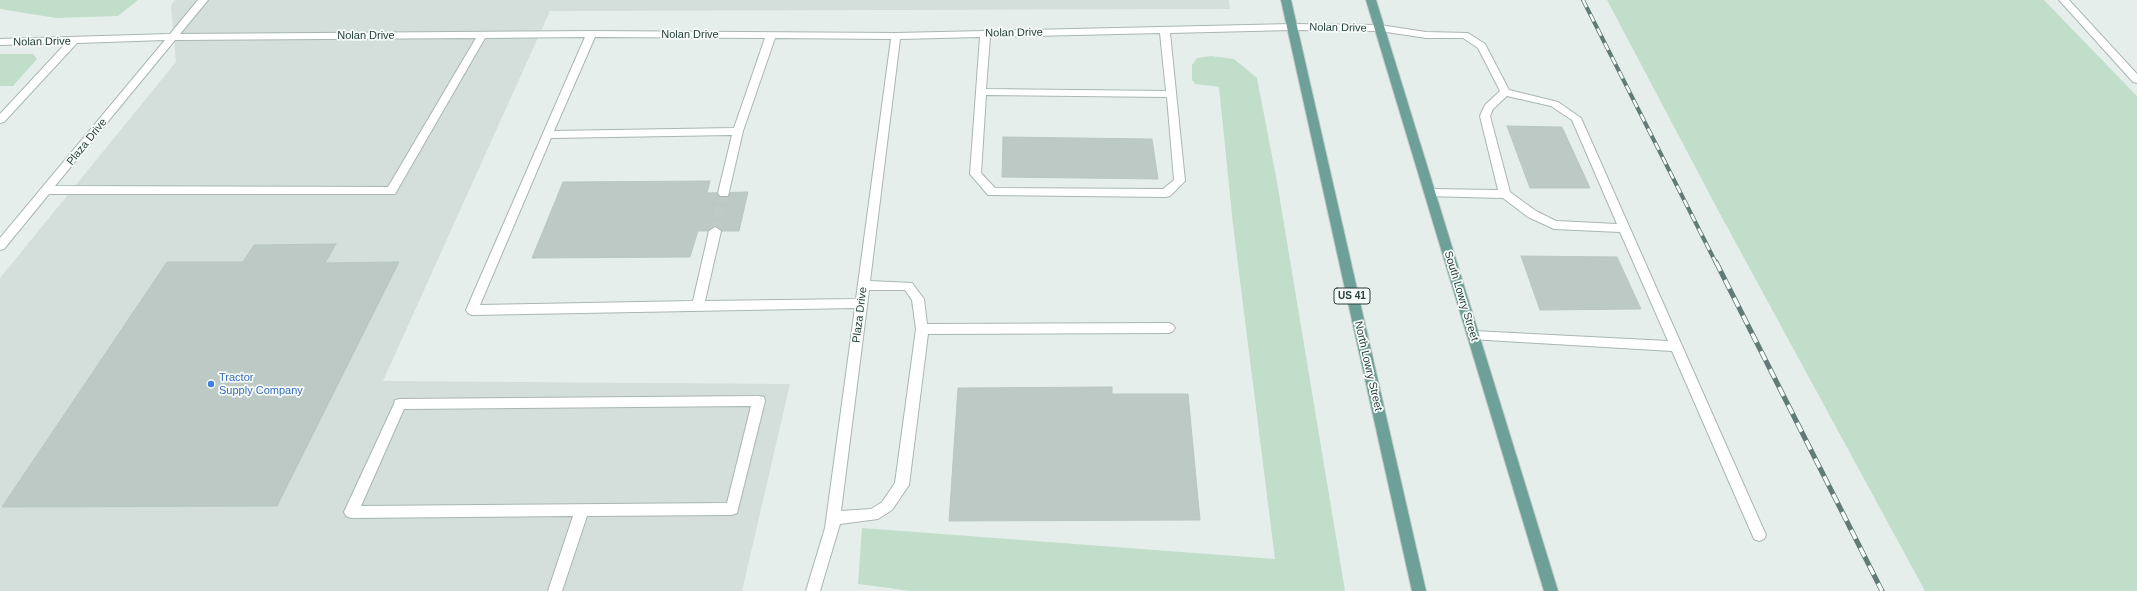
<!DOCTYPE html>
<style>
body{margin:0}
canvas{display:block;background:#e6eeeb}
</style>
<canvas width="2137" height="591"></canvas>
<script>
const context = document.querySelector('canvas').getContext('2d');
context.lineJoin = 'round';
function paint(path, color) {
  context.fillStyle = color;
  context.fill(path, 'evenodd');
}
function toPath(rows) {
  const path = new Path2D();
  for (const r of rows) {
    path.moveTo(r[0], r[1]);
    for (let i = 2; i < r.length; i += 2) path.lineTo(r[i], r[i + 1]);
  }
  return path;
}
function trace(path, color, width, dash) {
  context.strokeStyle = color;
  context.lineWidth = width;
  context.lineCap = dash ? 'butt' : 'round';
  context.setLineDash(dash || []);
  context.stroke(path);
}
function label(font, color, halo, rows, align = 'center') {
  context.font = font + ' Helvetica,sans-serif';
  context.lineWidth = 3.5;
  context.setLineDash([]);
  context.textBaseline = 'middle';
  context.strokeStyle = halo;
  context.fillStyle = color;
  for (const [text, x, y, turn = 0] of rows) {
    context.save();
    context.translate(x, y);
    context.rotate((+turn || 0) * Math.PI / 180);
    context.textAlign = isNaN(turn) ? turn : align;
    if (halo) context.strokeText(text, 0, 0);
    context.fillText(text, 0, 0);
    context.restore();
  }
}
paint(toPath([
 [175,0,1229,0,1230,9,550,11,383,381,790,384,742,591,0,591,0,278,176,62,171,5]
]), '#d4dedb');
paint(toPath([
 [0,0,138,0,118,16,56,18,0,9],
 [1607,0,2044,0,2137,96,2137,591,1925,591,1719,212],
 [0,54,33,54,37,59,13,86,0,86],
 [1211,56,1234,59,1257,78,1277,182,1345,591,911,591,858,584,862,528,1275,559,1233,225,1219,87,1195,84,1192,80,1192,65,1197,58]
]), '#c1decb');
const building = toPath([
 [1507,126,1562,127,1590,188,1530,188,1507,126],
 [1003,137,1152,139,1158,179,1002,177,1003,137],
 [710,181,707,193,748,192,739,231,698,231,690,257,532,258,563,182,710,181],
 [336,244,325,263,399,262,277,506,2,507,167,262,243,262,254,245,336,244],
 [1521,256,1617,257,1641,309,1540,310,1521,256],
 [1112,387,1112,394,1188,394,1200,520,949,521,958,388,1112,387]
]);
paint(building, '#bcc9c5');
trace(building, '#b9c8c3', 1);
trace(toPath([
 [715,231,724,193]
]), '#c0cbc8', 10, [10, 5]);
const minor = toPath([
 [198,0,208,0,180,34,591,31,896,33,1292,24,1380,25,1426,32,1468,33,1485,44,1509,90,1558,102,1581,118,1766,535,1764,539,1759,541,1754,539,1672,351,1470,339,1468,336,1470,333,1474,331,1668,341,1620,232,1554,229,1528,217,1503,198,1426,196,1424,193,1426,190,1430,189,1498,190,1480,116,1485,105,1500,91,1478,48,1463,38,1426,38,1380,31,1292,30,1170,33,1185,181,1170,196,1166,197,988,195,970,174,980,37,900,39,870,281,912,283,924,299,927,324,1169,323,1173,325,1175,328,1173,331,1169,333,928,334,909,485,892,510,878,519,840,524,820,591,806,591,825,528,855,308,472,315,468,313,466,310,585,37,485,38,395,194,49,194,4,249,0,250,0,238,165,40,77,43,4,122,0,123,0,114,66,43,0,45,0,39,170,34,198,0],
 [1160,33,1166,91,986,89,990,37,1160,33],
 [595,37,765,38,734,128,554,131,595,37],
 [476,38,388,187,55,186,175,40,476,38],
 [775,38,891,39,856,299,705,301,721,231,715,227,709,231,693,301,480,305,551,138,732,135,718,193,720,196,728,196,743,131,775,38],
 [986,95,1167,97,1174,180,1163,189,995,188,981,173,986,95],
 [1507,96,1551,106,1572,120,1617,224,1556,221,1536,211,1510,192,1490,116,1493,109,1507,96],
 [869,290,905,290,912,300,916,329,895,483,882,502,871,509,841,511,869,290],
 [2059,0,2069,0,2137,74,2137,83,2133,82,2059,0],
 [759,396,764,397,765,401,737,513,732,515,587,516,562,591,548,591,573,516,351,518,346,516,344,512,394,404,395,400,400,399,759,396],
 [751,406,727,503,361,506,404,409,751,406]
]);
const major = toPath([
 [1281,0,1291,0,1426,591,1412,591,1281,0],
 [1366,0,1376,0,1558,591,1544,591,1366,0]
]);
trace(minor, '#a9b6b3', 2);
trace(major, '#c2cac8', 2);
paint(minor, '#fff');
paint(major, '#6da198');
const railFar1 = toPath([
 [1583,0,1716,263]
]);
const rail = toPath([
 [1716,262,1882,591]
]);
trace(railFar1, '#617b76', 4);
trace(rail, '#617b76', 5);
trace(railFar1, '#f7fbf9', 2.5, [8]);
trace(rail, '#f7fbf9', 3.5, [10]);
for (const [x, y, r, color] of [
 [211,384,4,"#3f7fe0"]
]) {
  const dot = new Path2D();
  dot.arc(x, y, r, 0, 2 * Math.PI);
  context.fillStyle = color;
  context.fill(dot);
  trace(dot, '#f7fbf9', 1.5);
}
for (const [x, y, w] of [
 [1352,296,36]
]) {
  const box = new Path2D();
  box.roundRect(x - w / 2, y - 8, w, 16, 3);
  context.fillStyle = '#f7fbf9';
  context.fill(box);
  trace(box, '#26403b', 1);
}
label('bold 10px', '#26403b', null, [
 ["US 41",1352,296]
]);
label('11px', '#26403b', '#f7fbf9', [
 ["Nolan Drive",1338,28,1],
 ["Nolan Drive",1014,33,-1],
 ["Nolan Drive",690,35],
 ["Nolan Drive",366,36],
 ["Nolan Drive",42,42,-1],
 ["Plaza Drive",87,142,-51],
 ["South Lowry Street",1461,296,73],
 ["Plaza Drive",860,315,-83],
 ["North Lowry Street",1368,366,77]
]);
label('11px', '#366cbe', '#f7fbf9', [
 ["Tractor",219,378],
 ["Supply Company",219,391]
], 'left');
</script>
